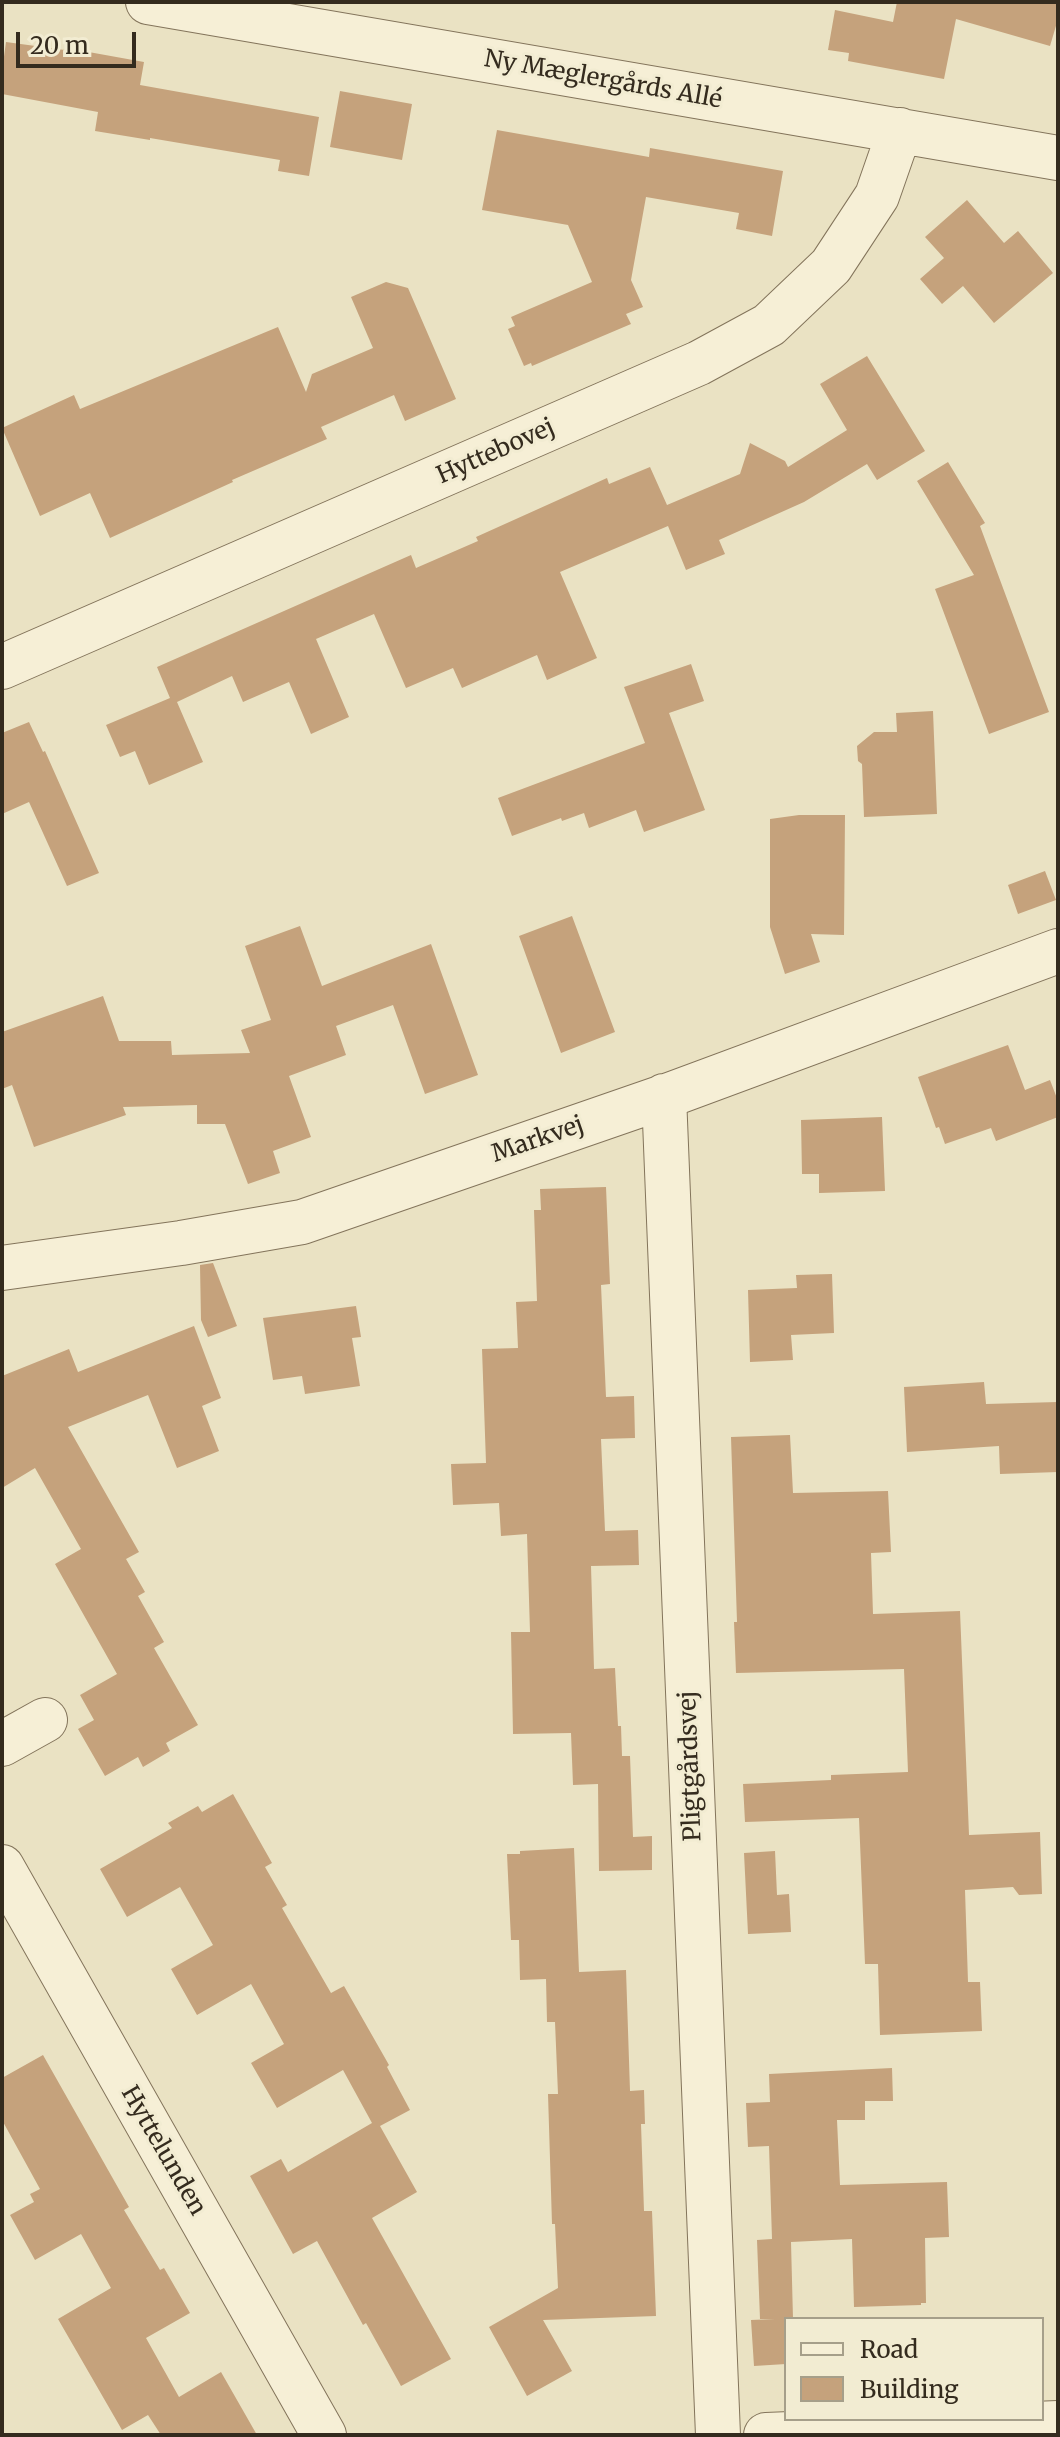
<!DOCTYPE html>
<meta charset="utf-8">
<style>
body{margin:0}
#map{position:relative;width:1060px;height:2437px;overflow:hidden;background:#eae2c3;font-family:Merriweather,serif}
canvas{display:block}
.frame{position:absolute;inset:0;border:4px solid #342b1e;pointer-events:none}
.legend{position:absolute;left:784px;top:2317px;width:260px;height:104px;box-sizing:border-box;background:#f2ecd2;border:2px solid #a69f8a;margin:0;padding:10px 14px;list-style:none;font-size:24px;color:#342b1e}
.legend li{display:flex;align-items:center;gap:16px;height:40px}
.legend b{width:40px;border:2px solid #a69f8a}
.scale{position:absolute;left:16px;top:32px;width:120px;height:36px;box-sizing:border-box;border:4px solid #342b1e;border-top:0;padding-left:10px;font-size:24px;line-height:28px;white-space:nowrap;color:#342b1e;-webkit-text-stroke:6px #f2ecd2;paint-order:stroke}
</style>
<div id="map">
<canvas width="1060" height="2437"></canvas>
<div class="frame"></div>
<ul class="legend">
<li><b style="height:10px;background:#f6efd6"></b>Road</li>
<li><b style="height:22px;background:#c5a27c"></b>Building</li>
</ul>
<div class="scale">20 m</div>
</div>
<script>
const context = document.querySelector('canvas').getContext('2d');
context.lineJoin = 'round';
function paint(path, color) {
  context.fillStyle = color;
  context.fill(path, 'evenodd');
}
function toPath(rows) {
  const path = new Path2D();
  for (const r of rows) {
    path.moveTo(r[0], r[1]);
    for (let i = 2; i < r.length; i += 2) path.lineTo(r[i], r[i + 1]);
  }
  return path;
}
function trace(path, color, width, dash) {
  context.strokeStyle = color;
  context.lineWidth = width;
  context.lineCap = dash ? 'butt' : 'round';
  context.setLineDash(dash || []);
  context.stroke(path);
}
function label(font, color, halo, rows, align = 'center') {
  context.font = font + ' Merriweather,serif';
  context.lineWidth = 6;
  context.setLineDash([]);
  context.textBaseline = 'middle';
  context.strokeStyle = halo;
  context.fillStyle = color;
  for (const [text, x, y, turn = 0] of rows) {
    context.save();
    context.translate(x, y);
    context.rotate((+turn || 0) * Math.PI / 180);
    context.textAlign = isNaN(turn) ? turn : align;
    if (halo) context.strokeText(text, 0, 0);
    context.fillText(text, 0, 0);
    context.restore();
  }
}
paint(toPath([
 [897,2,1058,2,1058,19,1050,46,956,19,944,79,848,61,849,53,828,50,835,10,893,22],
 [6,42,72,51,72,49,144,62,140,85,319,117,309,176,278,171,280,160,150,138,150,140,95,131,98,112,2,94,2,71],
 [340,91,412,104,402,160,330,147],
 [497,130,649,157,650,148,783,171,772,236,736,229,739,213,646,197,631,280,643,307,626,314,631,324,532,366,531,363,524,366,508,329,515,326,511,317,592,282,568,225,482,210],
 [967,200,1004,243,1018,231,1053,273,994,323,963,286,942,304,920,279,944,258,925,237],
 [386,282,408,288,456,399,405,421,394,395,321,427,327,439,232,480,233,482,110,538,90,493,40,516,2,428,74,395,80,409,278,327,306,392,312,374,373,348,351,297],
 [867,356,925,451,877,480,867,464,804,502,719,540,725,554,686,570,668,526,560,572,597,658,547,680,537,655,462,688,453,668,406,688,374,614,316,639,349,717,311,734,289,682,243,702,232,676,177,702,203,762,149,785,135,751,120,757,106,725,170,698,157,667,411,555,416,568,478,541,476,537,607,478,609,484,650,467,667,505,740,474,750,443,785,461,788,467,847,430,820,384],
 [948,462,985,523,980,526,1049,712,989,734,935,589,974,575,917,481],
 [691,664,704,701,669,713,705,810,644,832,636,810,589,828,584,813,562,821,561,818,512,836,498,798,645,743,624,687],
 [933,711,937,814,864,817,862,764,858,761,857,746,874,732,897,732,896,713],
 [29,722,43,752,45,751,99,873,67,886,29,802,2,814,2,733],
 [799,815,845,815,844,935,811,934,820,962,785,974,770,927,770,819],
 [1045,871,1056,900,1018,914,1008,885],
 [572,916,615,1032,561,1053,519,936],
 [300,926,322,986,431,944,478,1075,425,1094,393,1005,336,1026,346,1055,289,1076,311,1137,273,1151,280,1173,248,1184,225,1124,197,1124,197,1105,123,1107,126,1115,34,1147,12,1085,2,1089,2,1032,103,996,119,1041,171,1041,172,1055,250,1053,241,1030,271,1020,245,946],
 [1008,1045,1025,1090,1050,1080,1058,1101,1058,1117,996,1141,991,1128,945,1144,939,1127,936,1128,918,1077],
 [882,1117,885,1191,819,1193,819,1174,802,1174,801,1120],
 [606,1187,610,1284,601,1285,606,1397,634,1396,635,1438,601,1439,605,1531,638,1530,639,1565,591,1566,594,1669,615,1668,618,1726,621,1726,622,1756,630,1756,633,1837,652,1836,652,1870,599,1871,598,1784,573,1785,571,1733,513,1734,511,1632,530,1632,527,1534,501,1536,499,1503,453,1505,451,1464,486,1463,482,1349,518,1348,516,1302,537,1301,534,1210,541,1210,540,1189],
 [213,1263,237,1326,208,1337,201,1320,200,1265],
 [832,1274,834,1333,791,1335,793,1360,750,1362,748,1290,797,1288,796,1275],
 [356,1306,361,1337,352,1338,360,1386,305,1394,302,1376,273,1380,263,1318],
 [194,1326,221,1398,202,1406,219,1451,177,1468,148,1395,68,1427,139,1552,126,1559,145,1592,138,1596,164,1642,154,1648,198,1725,166,1743,170,1751,143,1767,138,1757,105,1776,78,1729,94,1720,80,1695,117,1674,55,1564,81,1549,35,1468,2,1488,2,1376,69,1349,78,1372],
 [984,1382,986,1404,1058,1402,1058,1472,1000,1474,999,1446,907,1452,904,1387],
 [790,1435,793,1493,888,1491,891,1552,871,1553,873,1614,960,1611,969,1835,1040,1832,1042,1894,1019,1895,1013,1887,965,1890,968,1982,980,1982,982,2031,880,2035,878,1964,865,1964,859,1818,745,1822,743,1784,831,1780,831,1775,908,1772,904,1669,736,1673,734,1622,737,1622,731,1437],
 [233,1794,272,1863,265,1867,287,1905,282,1908,331,1993,344,1986,389,2065,387,2067,410,2110,380,2126,417,2192,372,2218,451,2359,401,2386,366,2323,363,2325,317,2241,293,2254,250,2176,281,2159,288,2172,372,2123,343,2070,277,2108,251,2063,284,2044,251,1984,197,2015,171,1969,213,1945,180,1887,127,1917,100,1869,172,1828,168,1823,198,1806,202,1812],
 [574,1848,579,1972,626,1970,630,2091,644,2090,645,2124,641,2124,644,2211,652,2211,656,2316,543,2320,572,2371,527,2396,489,2327,558,2288,555,2224,552,2224,548,2094,558,2094,555,2022,547,2022,546,1979,520,1980,519,1940,511,1940,507,1854,520,1854,520,1851],
 [775,1851,777,1895,789,1894,791,1932,748,1934,744,1853],
 [43,2055,129,2207,124,2210,160,2270,164,2268,190,2313,146,2338,179,2397,221,2372,257,2435,161,2435,148,2415,122,2430,58,2319,111,2288,81,2234,35,2260,10,2215,34,2202,30,2194,40,2189,2,2120,2,2078],
 [892,2068,893,2101,865,2101,865,2120,837,2120,840,2185,947,2182,949,2237,925,2238,926,2303,921,2303,921,2305,854,2307,852,2239,791,2242,793,2319,786,2319,786,2364,754,2366,751,2320,775,2319,760,2319,757,2240,772,2239,769,2146,748,2147,746,2103,770,2102,769,2074]
]), '#c5a27c');
const minor = toPath([
 [148,2,1058,158],
 [2,667,699,363,769,325,831,266,877,196,900,130],
 [664,1096,718,2435],
 [2,1268,181,1243,302,1222,672,1094,1058,951],
 [2,1744,45,1720],
 [2,1867,324,2435],
 [766,2435,1058,2423]
]);
trace(minor, '#83745b', 46);
trace(minor, '#f6efd6', 44);
label('24px', '#342b1e', '#f2ecd2', [
 ["Ny Mæglergårds Allé",603,80,10],
 ["Hyttebovej",496,452,-24],
 ["Markvej",538,1140,-19],
 ["Pligtgårdsvej",691,1766,-92],
 ["Hyttelunden",163,2151,60]
]);
</script>
